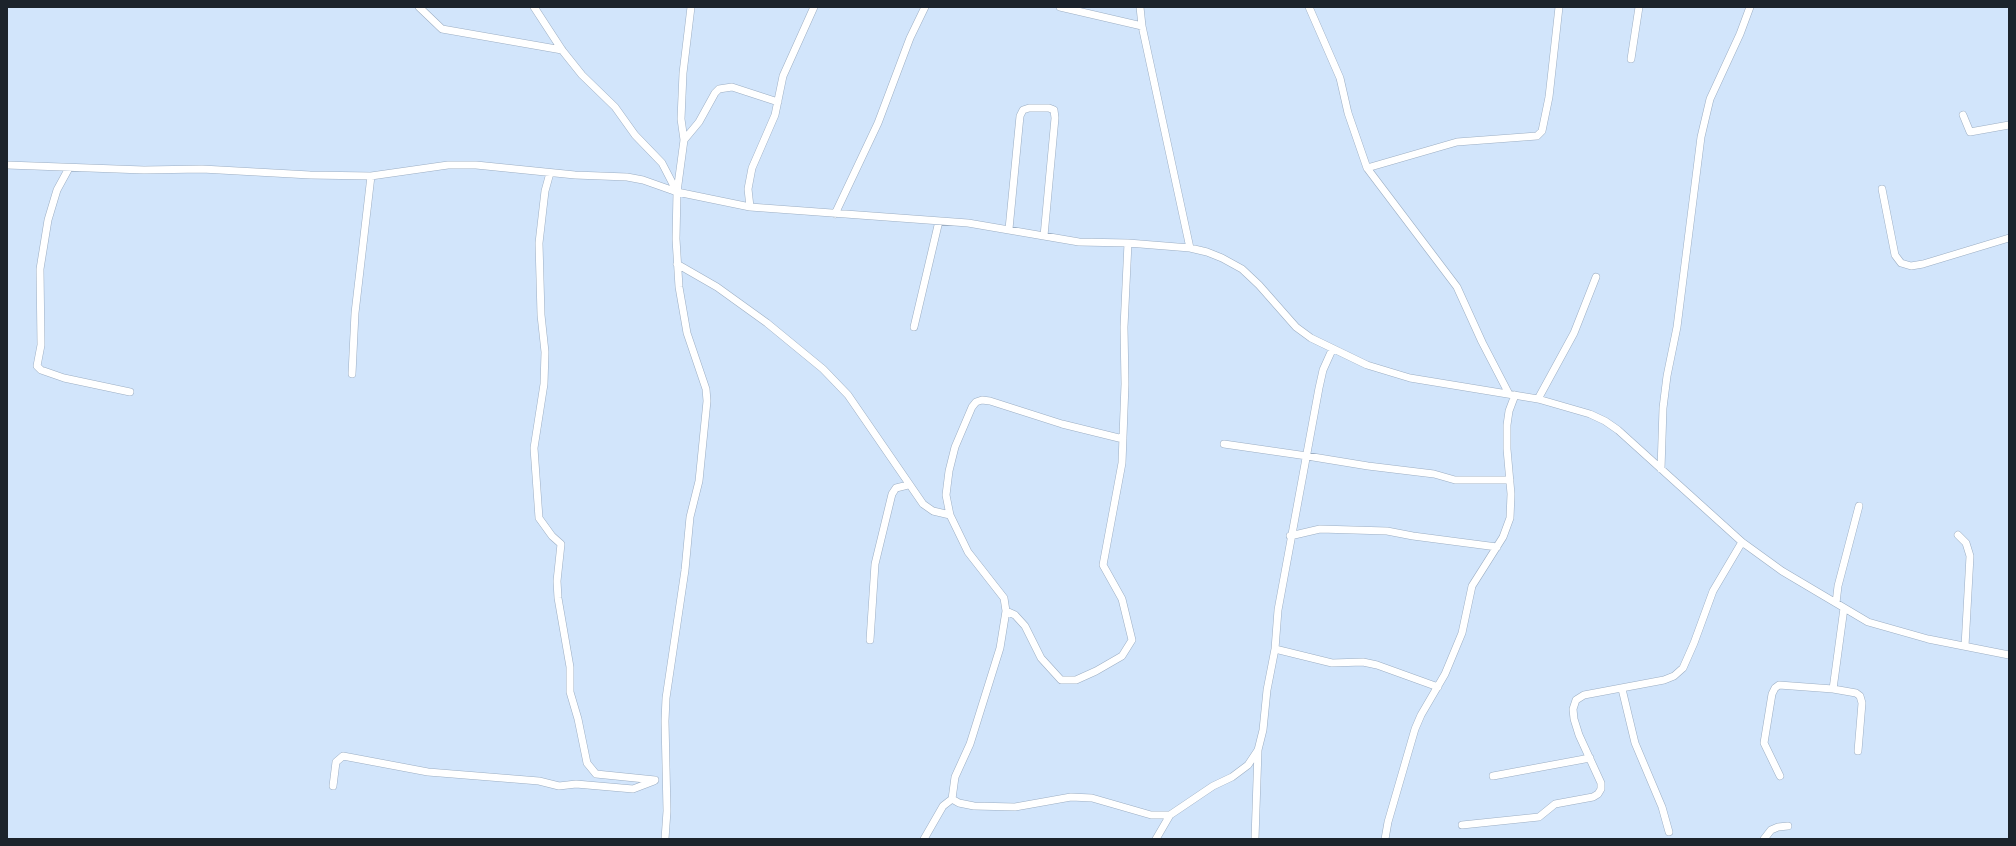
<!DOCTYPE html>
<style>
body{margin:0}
#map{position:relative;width:2016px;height:846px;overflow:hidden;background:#d2e5fb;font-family:"Exo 2",sans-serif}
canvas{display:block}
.frame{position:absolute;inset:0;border:8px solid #1c232b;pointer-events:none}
</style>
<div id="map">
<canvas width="2016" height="846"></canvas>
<div class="frame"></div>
</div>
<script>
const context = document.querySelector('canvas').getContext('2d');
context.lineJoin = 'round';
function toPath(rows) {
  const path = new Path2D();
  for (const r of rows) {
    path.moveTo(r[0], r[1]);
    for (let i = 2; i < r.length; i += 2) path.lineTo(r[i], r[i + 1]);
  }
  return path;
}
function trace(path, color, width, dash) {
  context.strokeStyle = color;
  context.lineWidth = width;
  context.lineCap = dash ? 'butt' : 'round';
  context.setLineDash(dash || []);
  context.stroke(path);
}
const minor = toPath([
 [419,7,442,29,562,50],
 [534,7,562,50,582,75,615,107,635,135,662,163,677,192],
 [1060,7,1142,26],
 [1140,7,1142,26,1190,248],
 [1309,7,1340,78,1348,113,1367,168,1457,287,1482,342,1509,394],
 [1631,59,1639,7],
 [1963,115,1970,132,2009,125],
 [684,140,699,122,715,93,719,89,732,87,778,102],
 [7,165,144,170,202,169,310,175,371,176,448,165,476,165,575,175,627,177,643,180,677,192,750,207,968,223,1079,242,1128,243,1190,248,1207,252,1222,258,1242,269,1259,285,1296,327,1311,338,1367,365,1410,378,1538,399,1590,414,1605,421,1618,430,1742,542,1782,571,1868,622,1928,639,2009,655],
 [69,168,57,190,48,220,40,269,41,345,37,366,41,370,64,378,130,392],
 [1367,168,1457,142,1537,136,1542,131,1549,97,1559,7],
 [550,173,545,191,539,243,541,315,545,352,544,384,534,448,539,518,552,536,561,544,557,581,558,598,570,667,570,692,578,719,587,763,596,774,655,780],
 [1882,189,1895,255,1901,263,1911,266,1923,264,2009,238],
 [750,207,748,189,752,168,775,115,783,76,814,7],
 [835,214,878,123,910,38,925,7],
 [1009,229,1020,116,1023,110,1029,108,1049,108,1054,110,1055,118,1044,236],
 [677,264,717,287,767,323,823,369,848,395,923,504,933,511,950,515,968,552,1004,598,1006,611,1000,648,970,744,955,777,952,799,943,806,924,839],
 [914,327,939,221],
 [352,374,355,313,371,176],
 [1538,399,1574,333,1596,277],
 [1224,444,1307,456,1368,466,1434,474,1455,480,1510,480],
 [1661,469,1663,408,1667,376,1677,327,1701,137,1710,99,1740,34,1750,7],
 [950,515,946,495,949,471,955,447,972,407,976,402,982,400,990,401,1062,424,1123,439],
 [1958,535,1966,543,1970,556,1965,646],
 [1290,536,1320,529,1387,531,1413,536,1497,547],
 [1836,603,1838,586,1859,506],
 [1006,611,1015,615,1025,626,1041,658,1061,680,1076,680,1096,671,1122,656,1132,640,1122,599,1103,565,1122,463,1125,384,1124,327,1128,243],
 [870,640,875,564,892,494,896,488,908,485],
 [1275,649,1332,663,1363,662,1377,665,1438,687],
 [1622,689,1635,743,1662,807,1669,832],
 [1833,689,1844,608],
 [1493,776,1590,758],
 [1780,776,1764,743,1772,694,1775,688,1779,685,1833,689,1856,693,1860,696,1862,703,1858,751],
 [333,786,336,762,343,756,428,772,539,781,559,786,576,784,633,789,654,781],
 [952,799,959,803,974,806,1015,807,1071,797,1092,798,1151,815,1170,815,1213,786,1232,777,1248,765,1258,750],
 [1462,825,1539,817,1555,804,1593,797,1598,794,1601,789,1601,783,1579,735,1574,719,1573,709,1576,700,1584,695,1664,680,1674,676,1683,668,1694,643,1713,591,1742,542],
 [665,839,667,811,665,721,666,698,685,570,690,517,699,481,707,401,706,389,687,333,679,287,676,239,677,192,684,140,681,119,683,73,691,7],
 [1156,839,1170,815],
 [1255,839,1258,750,1263,730,1267,690,1275,649,1278,610,1319,388,1323,370,1332,350],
 [1385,839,1388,822,1415,729,1421,715,1445,674,1462,633,1472,586,1503,537,1510,518,1511,494,1507,449,1507,425,1509,411,1515,395],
 [1764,839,1771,830,1778,827,1788,826]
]);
trace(minor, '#9caec3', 8);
trace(minor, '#fff', 7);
</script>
